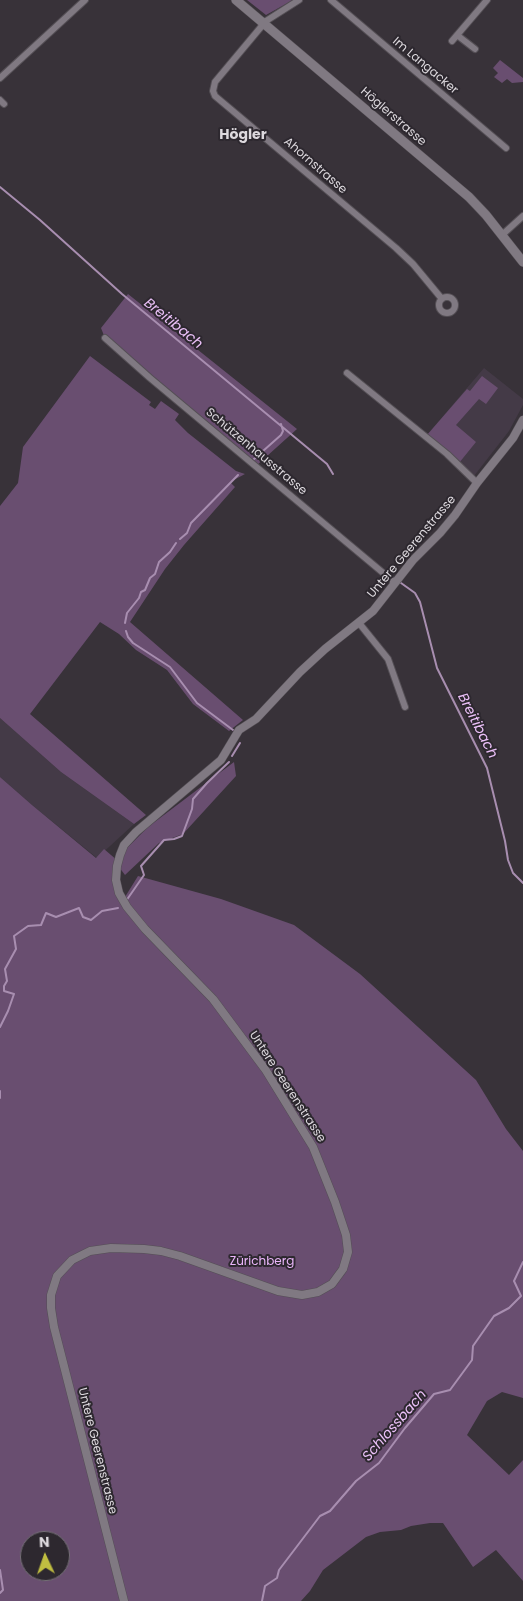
<!DOCTYPE html>
<meta charset="utf-8">
<style>
body{margin:0}
#map{position:relative;width:523px;height:1601px;overflow:hidden;background:#383239;font-family:Poppins,sans-serif}
canvas{display:block}
.north{position:absolute;left:20px;top:1531px;width:50px;height:50px;box-sizing:border-box;background:#2d282f;border:1px solid #736f75;border-radius:50%;rotate:357deg;font-size:14px;font-weight:700;line-height:20px;text-align:center;color:#ddd9de}
.north::after{content:'';display:block;margin:auto;width:18px;height:22px;background:#c0be41;clip-path:polygon(50% 0,100% 100%,50% 72%,0 100%)}
</style>
<div id="map">
<canvas width="523" height="1601"></canvas>
<div class="north">N</div>
</div>
<script>
const context = document.querySelector('canvas').getContext('2d');
context.lineJoin = 'round';
function paint(path, color) {
  context.fillStyle = color;
  context.fill(path, 'evenodd');
}
function toPath(rows) {
  const path = new Path2D();
  for (const r of rows) {
    if (r.length === 3) {
      path.moveTo(r[0] + r[2], r[1]);
      path.arc(r[0], r[1], r[2], 0, 2 * Math.PI);
      continue;
    }
    path.moveTo(r[0], r[1]);
    for (let i = 2; i < r.length; i += 2) path.lineTo(r[i], r[i + 1]);
  }
  return path;
}
function trace(path, color, width, dash) {
  context.strokeStyle = color;
  context.lineWidth = width;
  context.lineCap = dash ? 'butt' : 'round';
  context.setLineDash(dash || []);
  context.stroke(path);
}
function label(font, color, halo, rows, align = 'center') {
  context.font = font + ' Poppins,sans-serif';
  context.lineWidth = 4;
  context.setLineDash([]);
  context.textBaseline = 'middle';
  context.strokeStyle = halo;
  context.fillStyle = color;
  for (const [text, x, y, turn = 0] of rows) {
    context.save();
    context.translate(x, y);
    context.rotate((+turn || 0) * Math.PI / 180);
    context.textAlign = isNaN(turn) ? turn : align;
    if (halo) context.strokeText(text, 0, 0);
    context.fillText(text, 0, 0);
    context.restore();
  }
}
paint(toPath([
 [484,368,523,399,523,405,509,431,474,476,427,435],
 [0,718,61,772,134,824,97,858,32,805,0,777]
]), '#443a47');
paint(toPath([
 [247,0,293,0,266,15],
 [500,60,523,78,523,82,512,83,507,79,502,83,494,77,498,73,493,68],
 [128,294,297,429,256,466,105,338,101,328],
 [90,356,151,402,149,405,155,409,161,401,179,414,175,420,188,433,236,471,245,474,230,482,235,487,184,545,165,569,130,622,243,720,229,731,193,704,167,670,136,650,119,634,100,622,30,714,146,815,134,824,61,772,0,718,0,506,18,483,23,447],
 [482,376,498,388,486,404,479,399,456,425,476,442,459,463,427,435,467,389,470,391],
 [234,762,236,776,183,834,159,843,125,875,119,867,120,886,125,897,138,876,221,899,294,925,360,974,476,1080,506,1129,523,1151,523,1398,502,1392,487,1401,467,1435,509,1475,523,1460,523,1581,496,1550,473,1567,443,1523,430,1523,411,1526,401,1530,380,1532,366,1537,323,1570,310,1591,301,1601,0,1601,0,777,32,805,96,858,104,849,118,861,126,849,148,827],
 [30,1541,60,1541,60,1571,30,1571]
]), '#694e70');
trace(toPath([
 [0,187,40,220,122,294,327,464,333,474],
 [254,459,281,435,283,431,281,424],
 [180,539,187,533,191,523,238,475],
 [401,583,415,593,420,602,437,668,487,768,505,841,508,860,513,873,523,883],
 [125,623,127,613,139,598,141,592,145,590,150,578,155,574,159,562,170,552,176,543],
 [126,631,128,637,133,643,170,667,197,703,233,730],
 [232,756,240,743],
 [126,901,144,875,141,866,164,840,174,839,182,836,192,809,193,799,207,783,229,762],
 [0,1027,8,1011,14,994,4,991,4,986,7,981,5,969,16,949,14,936,28,926,41,925,46,913,56,917,79,908,83,917,91,920,102,911,118,908],
 [0,1091,0,1098],
 [0,1570,3,1590,0,1593],
 [262,1601,265,1586,277,1578,279,1570,320,1516,330,1511,356,1481,379,1463,405,1428,434,1394,450,1390,472,1360,473,1346,494,1316,509,1308,521,1296,514,1281,523,1262]
]), '#a88eb0', 2);
const minor = toPath([
 [299,0,266,21,215,82,213,91,215,96,396,248,413,264,442,299],
 [331,0,506,148],
 [457,35,475,49],
 [452,41,487,0],
 [0,78,85,0],
 [0,100,4,104],
 [502,235,523,216],
 [447,305,8],
 [105,338,150,378,394,582],
 [347,373,447,454,477,483],
 [359,623,388,659,405,707]
]);
const tertiary = toPath([
 [124,1601,54,1327,51,1308,51,1295,57,1276,72,1260,90,1251,111,1248,144,1249,161,1251,180,1256,278,1291,302,1295,318,1292,332,1284,343,1269,348,1252,346,1235,335,1202,313,1147,265,1069,213,999,145,929,127,907,119,893,116,880,117,866,120,855,124,845,136,832,221,760,239,730,256,719,300,672,325,649,373,611,413,560,440,533,455,515,477,483,513,438,523,420]
]);
const secondary = toPath([
 [236,0,469,197,486,215,523,262]
]);
trace(minor, '#544f55', 8);
trace(tertiary, '#544f55', 9);
trace(secondary, '#544f55', 10);
trace(minor, '#807982', 6);
trace(tertiary, '#807982', 8);
trace(secondary, '#807982', 9);
label('12px', '#ddd9de', '#2d282f', [
 ["Im Langacker",425,66,40],
 ["Höglerstrasse",393,117,41],
 ["Ahornstrasse",315,166,41],
 ["Schützenhausstrasse",256,452,40],
 ["Untere Geerenstrasse",412,547,-50],
 ["Untere Geerenstrasse",287,1087,57],
 ["Untere Geerenstrasse",97,1451,76]
]);
label('12px', '#eab5fa', '#2d282f', [
 ["Zürichberg",262,1262]
]);
label('bold 14px', '#ddd9de', '#2d282f', [
 ["Högler",243,135]
]);
label('italic 14px', '#ebc0f8', '#2d282f', [
 ["Breitibach",173,324,39],
 ["Breitibach",477,726,63],
 ["Schlossbach",395,1426,-49]
]);
</script>
